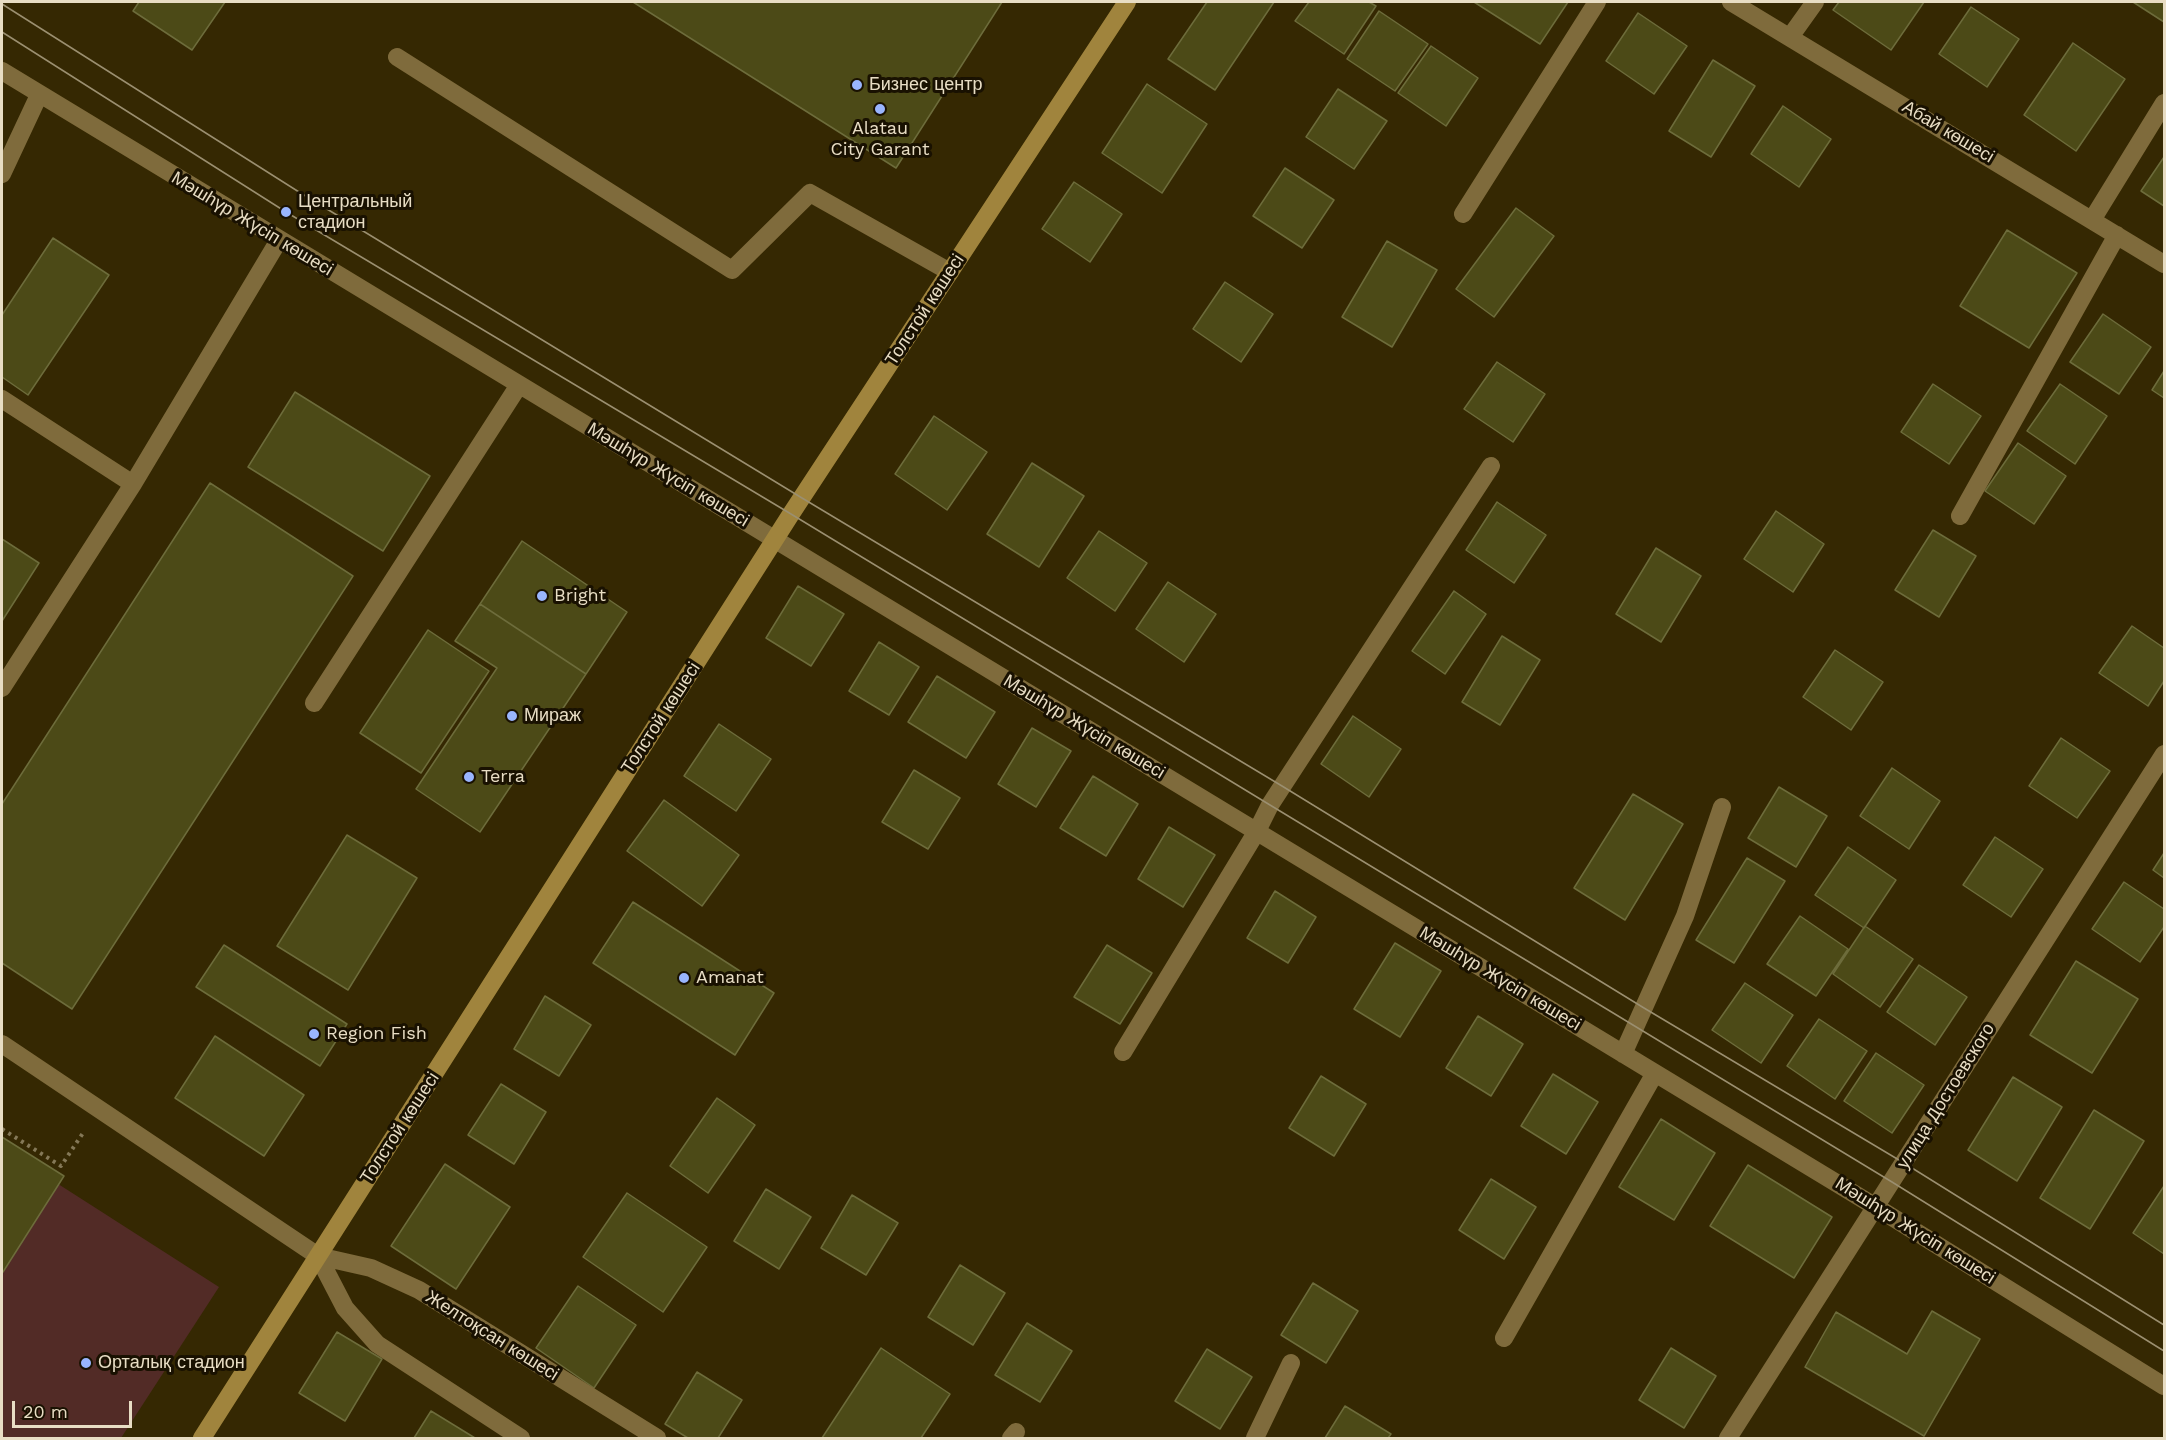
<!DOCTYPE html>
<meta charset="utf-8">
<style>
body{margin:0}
#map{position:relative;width:2166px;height:1440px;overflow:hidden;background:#352802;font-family:"Work Sans",sans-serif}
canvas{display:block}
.frame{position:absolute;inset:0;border:3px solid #e8ddc4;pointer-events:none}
.scale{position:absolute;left:12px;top:1401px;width:120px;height:27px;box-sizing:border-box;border:3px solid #e8ddc4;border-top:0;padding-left:8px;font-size:18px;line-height:21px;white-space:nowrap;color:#e8ddc4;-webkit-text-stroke:4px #191101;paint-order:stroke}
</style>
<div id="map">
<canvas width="2166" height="1440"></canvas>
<div class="frame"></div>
<div class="scale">20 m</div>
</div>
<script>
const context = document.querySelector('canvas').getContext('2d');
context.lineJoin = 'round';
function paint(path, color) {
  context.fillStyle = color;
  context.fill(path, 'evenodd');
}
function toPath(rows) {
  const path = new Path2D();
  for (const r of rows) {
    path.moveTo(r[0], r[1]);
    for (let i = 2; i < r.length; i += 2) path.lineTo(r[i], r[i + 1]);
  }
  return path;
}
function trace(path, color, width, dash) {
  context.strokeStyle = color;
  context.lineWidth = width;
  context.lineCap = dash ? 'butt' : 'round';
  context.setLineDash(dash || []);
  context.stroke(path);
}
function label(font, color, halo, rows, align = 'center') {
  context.font = font + ' "Work Sans",sans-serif';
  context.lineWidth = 6;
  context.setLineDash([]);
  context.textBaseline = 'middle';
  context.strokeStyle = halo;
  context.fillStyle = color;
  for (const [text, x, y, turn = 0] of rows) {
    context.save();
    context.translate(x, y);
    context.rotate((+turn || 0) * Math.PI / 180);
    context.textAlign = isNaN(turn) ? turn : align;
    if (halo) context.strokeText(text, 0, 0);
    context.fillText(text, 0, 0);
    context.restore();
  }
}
paint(toPath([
 [2,1148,219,1287,121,1438,2,1438]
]), '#522b26');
const building = toPath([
 [139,2,225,2,192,50,133,11,139,2],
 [633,2,1002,2,896,168,633,2],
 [1207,2,1274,2,1215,90,1168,59,1207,2],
 [1309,2,1369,2,1376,6,1344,54,1295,21,1309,2],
 [1474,2,1568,2,1540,44,1474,2],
 [1839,2,1924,2,1891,50,1833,10,1839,2],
 [2133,2,2164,2,2164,22,2133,2],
 [1971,7,2019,39,1987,87,1939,54,1971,7],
 [1379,11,1428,44,1395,91,1347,59,1379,11],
 [1638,13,1687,46,1654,94,1606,61,1638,13],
 [2073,43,2125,79,2076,151,2024,115,2073,43],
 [1431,46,1478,78,1446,126,1398,93,1431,46],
 [1713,60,1755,86,1711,157,1669,131,1713,60],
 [1147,84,1207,124,1162,193,1102,153,1147,84],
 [1338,89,1387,121,1354,169,1306,137,1338,89],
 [1783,106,1831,139,1799,187,1751,154,1783,106],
 [2164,157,2164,206,2141,191,2164,157],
 [1285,168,1334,200,1302,248,1253,216,1285,168],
 [1074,182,1122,214,1090,262,1042,229,1074,182],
 [1516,208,1554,236,1494,317,1456,289,1516,208],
 [2007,230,2077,273,2029,348,1960,306,2007,230],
 [53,238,109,275,28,395,2,377,2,315,53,238],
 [1387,241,1437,270,1392,347,1342,317,1387,241],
 [1225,282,1273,314,1241,362,1193,329,1225,282],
 [2103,314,2151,347,2119,394,2070,362,2103,314],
 [1497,362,1545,394,1513,442,1464,409,1497,362],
 [2164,371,2164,398,2152,390,2164,371],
 [1933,384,1981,416,1949,464,1901,432,1933,384],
 [2060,384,2107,416,2075,464,2027,431,2060,384],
 [295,392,430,476,383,551,248,467,295,392],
 [934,416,987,452,947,510,895,474,934,416],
 [2018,443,2066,476,2034,524,1985,491,2018,443],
 [1032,463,1084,496,1039,567,987,534,1032,463],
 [210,483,353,576,72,1009,2,963,2,804,210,483],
 [1497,502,1546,535,1514,583,1466,550,1497,502],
 [1776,511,1824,544,1793,592,1744,559,1776,511],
 [1933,530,1976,556,1939,617,1895,590,1933,530],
 [1099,531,1147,563,1115,611,1067,578,1099,531],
 [2,539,39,563,2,621,2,539],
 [522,541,627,612,586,674,480,604,522,541],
 [1656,548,1701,576,1661,642,1616,614,1656,548],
 [1168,582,1216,614,1184,662,1136,629,1168,582],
 [798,586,844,614,811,666,766,638,798,586],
 [1454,591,1486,614,1445,674,1412,651,1454,591],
 [480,604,586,674,480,832,416,789,497,668,455,641,480,604],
 [2132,626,2164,648,2164,681,2148,706,2099,673,2132,626],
 [428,630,489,671,421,773,360,733,428,630],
 [1502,636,1540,660,1500,725,1462,702,1502,636],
 [879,642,919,667,889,715,849,691,879,642],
 [1835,650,1883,682,1851,730,1803,697,1835,650],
 [937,676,995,712,966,758,908,722,937,676],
 [1353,716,1401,749,1369,797,1321,764,1353,716],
 [719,724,771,759,736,811,684,776,719,724],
 [1032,728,1071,751,1036,807,998,784,1032,728],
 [2061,738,2110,771,2077,818,2029,786,2061,738],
 [1892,768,1940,801,1909,849,1860,816,1892,768],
 [914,770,960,798,928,849,882,822,914,770],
 [1093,776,1138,804,1106,856,1060,828,1093,776],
 [1779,787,1827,816,1796,867,1748,838,1779,787],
 [1633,794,1683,824,1625,920,1574,888,1633,794],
 [664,800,739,855,702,906,627,851,664,800],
 [1169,827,1215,855,1183,907,1138,879,1169,827],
 [347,835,417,878,348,990,277,946,347,835],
 [1995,837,2043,869,2011,917,1963,885,1995,837],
 [1848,847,1896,880,1864,928,1815,895,1848,847],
 [2164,853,2164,878,2153,870,2164,853],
 [1747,858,1785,881,1734,963,1696,940,1747,858],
 [2124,882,2164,909,2164,927,2140,962,2092,929,2124,882],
 [1275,891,1316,917,1288,963,1247,938,1275,891],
 [633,902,774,993,735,1055,593,963,633,902],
 [1800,916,1848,949,1816,996,1767,964,1800,916],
 [1865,926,1913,959,1880,1007,1833,974,1865,926],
 [1395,943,1441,971,1400,1037,1354,1009,1395,943],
 [224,945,347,1024,320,1066,196,987,224,945],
 [1107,945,1152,973,1120,1024,1074,997,1107,945],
 [2076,961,2138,999,2092,1073,2030,1035,2076,961],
 [1919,965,1967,997,1935,1045,1887,1012,1919,965],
 [1745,983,1793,1015,1761,1063,1712,1030,1745,983],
 [545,996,591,1025,559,1076,514,1049,545,996],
 [1478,1016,1523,1044,1491,1096,1446,1068,1478,1016],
 [1819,1019,1867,1051,1835,1099,1787,1066,1819,1019],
 [215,1036,304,1095,264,1156,175,1098,215,1036],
 [1876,1053,1924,1085,1892,1133,1844,1101,1876,1053],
 [1553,1074,1598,1102,1566,1154,1521,1126,1553,1074],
 [1321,1076,1366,1104,1334,1156,1289,1128,1321,1076],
 [2013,1077,2062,1107,2017,1181,1968,1150,2013,1077],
 [501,1084,546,1112,514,1164,468,1135,501,1084],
 [717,1098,755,1125,708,1193,670,1166,717,1098],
 [2094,1110,2144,1141,2090,1229,2040,1198,2094,1110],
 [1661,1119,1715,1153,1674,1220,1619,1187,1661,1119],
 [2,1137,64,1176,3,1272,2,1271,2,1137],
 [445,1164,510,1207,456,1289,391,1246,445,1164],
 [1748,1165,1832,1217,1794,1278,1710,1226,1748,1165],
 [1491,1179,1536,1207,1504,1259,1459,1230,1491,1179],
 [2164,1186,2164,1254,2133,1233,2164,1186],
 [766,1189,811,1217,779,1269,734,1241,766,1189],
 [627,1193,707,1247,663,1312,583,1257,627,1193],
 [852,1195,898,1223,866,1275,821,1248,852,1195],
 [960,1265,1005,1293,973,1345,928,1317,960,1265],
 [1313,1283,1358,1311,1326,1363,1281,1335,1313,1283],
 [578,1286,636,1325,594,1388,536,1348,578,1286],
 [1932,1311,1980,1339,1924,1436,1805,1367,1836,1312,1907,1354,1932,1311],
 [1027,1323,1072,1351,1040,1402,995,1375,1027,1323],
 [337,1332,382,1359,345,1421,299,1393,337,1332],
 [881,1348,950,1394,921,1438,822,1438,881,1348],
 [1671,1348,1716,1376,1684,1428,1639,1400,1671,1348],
 [1207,1349,1252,1377,1220,1429,1175,1401,1207,1349],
 [697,1372,742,1400,718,1438,688,1438,665,1424,697,1372],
 [1345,1406,1391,1434,1388,1438,1325,1438,1345,1406],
 [431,1411,475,1438,414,1438,431,1411]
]);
paint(building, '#4c4a17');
trace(building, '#6d6c3b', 1.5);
trace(toPath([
 [2,1129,61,1166,83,1133]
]), '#847857', 4, [3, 4.5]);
trace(toPath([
 [1731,2,2164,264],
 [1790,37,1815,2],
 [397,57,732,270,810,193,950,272],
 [2,71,1876,1207,2164,1386],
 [2,174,39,95],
 [1463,214,1597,2],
 [2092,220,2164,103],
 [2,399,133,484],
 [1960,516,2117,235],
 [2,688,133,484,279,240],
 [314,703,519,385],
 [2,1044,318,1256,371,1268,419,1290,657,1438],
 [1123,1052,1257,831,1270,805,1491,466],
 [1623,1054,1685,916,1722,807],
 [318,1256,345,1308,377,1344,521,1438],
 [1504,1338,1655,1073],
 [1011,1438,1016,1432],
 [1255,1438,1291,1363],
 [1728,1438,2164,754]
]), '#7f6b3c', 18);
trace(toPath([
 [202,1438,791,514,1127,2]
]), '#a0843d', 18);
trace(toPath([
 [2,4,299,192,802,498,1282,786,1644,1008,1904,1163,2164,1325],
 [2,32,286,212,791,514,1270,805,1892,1182,2164,1351]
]), '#9b8f70', 1.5);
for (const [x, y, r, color] of [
 [857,85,6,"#99b5fd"],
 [880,109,6,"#99b5fd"],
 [286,212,6,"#99b5fd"],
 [542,596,6,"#99b5fd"],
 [512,716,6,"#99b5fd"],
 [469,777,6,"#99b5fd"],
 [684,978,6,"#99b5fd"],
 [314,1034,6,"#99b5fd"],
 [86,1363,6,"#99b5fd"]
]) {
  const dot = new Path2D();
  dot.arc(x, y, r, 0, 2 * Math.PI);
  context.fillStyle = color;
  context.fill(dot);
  trace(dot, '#191101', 2);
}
label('18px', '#e8ddc4', '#191101', [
 ["Бизнес центр",869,85],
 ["Alatau",880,129,"center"],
 ["City Garant",880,150,"center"],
 ["Центральный",298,202],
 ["стадион",298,223],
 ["Bright",554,596],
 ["Мираж",524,716],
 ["Terra",481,777],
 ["Amanat",696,978],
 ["Region Fish",326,1034],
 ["Орталық стадион",98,1363]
], 'left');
label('18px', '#e8ddc4', '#191101', [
 ["Абай көшесі",1948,132,31],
 ["Мәшһүр Жүсіп көшесі",252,224,31],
 ["Толстой көшесі",925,310,-57],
 ["Мәшһүр Жүсіп көшесі",668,475,31],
 ["Толстой көшесі",661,718,-57],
 ["Мәшһүр Жүсіп көшесі",1084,727,31],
 ["Мәшһүр Жүсіп көшесі",1500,979,31],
 ["улица Достоевского",1946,1096,-58],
 ["Толстой көшесі",400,1128,-57],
 ["Мәшһүр Жүсіп көшесі",1915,1231,32],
 ["Желтоқсан көшесі",492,1336,32]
]);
</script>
